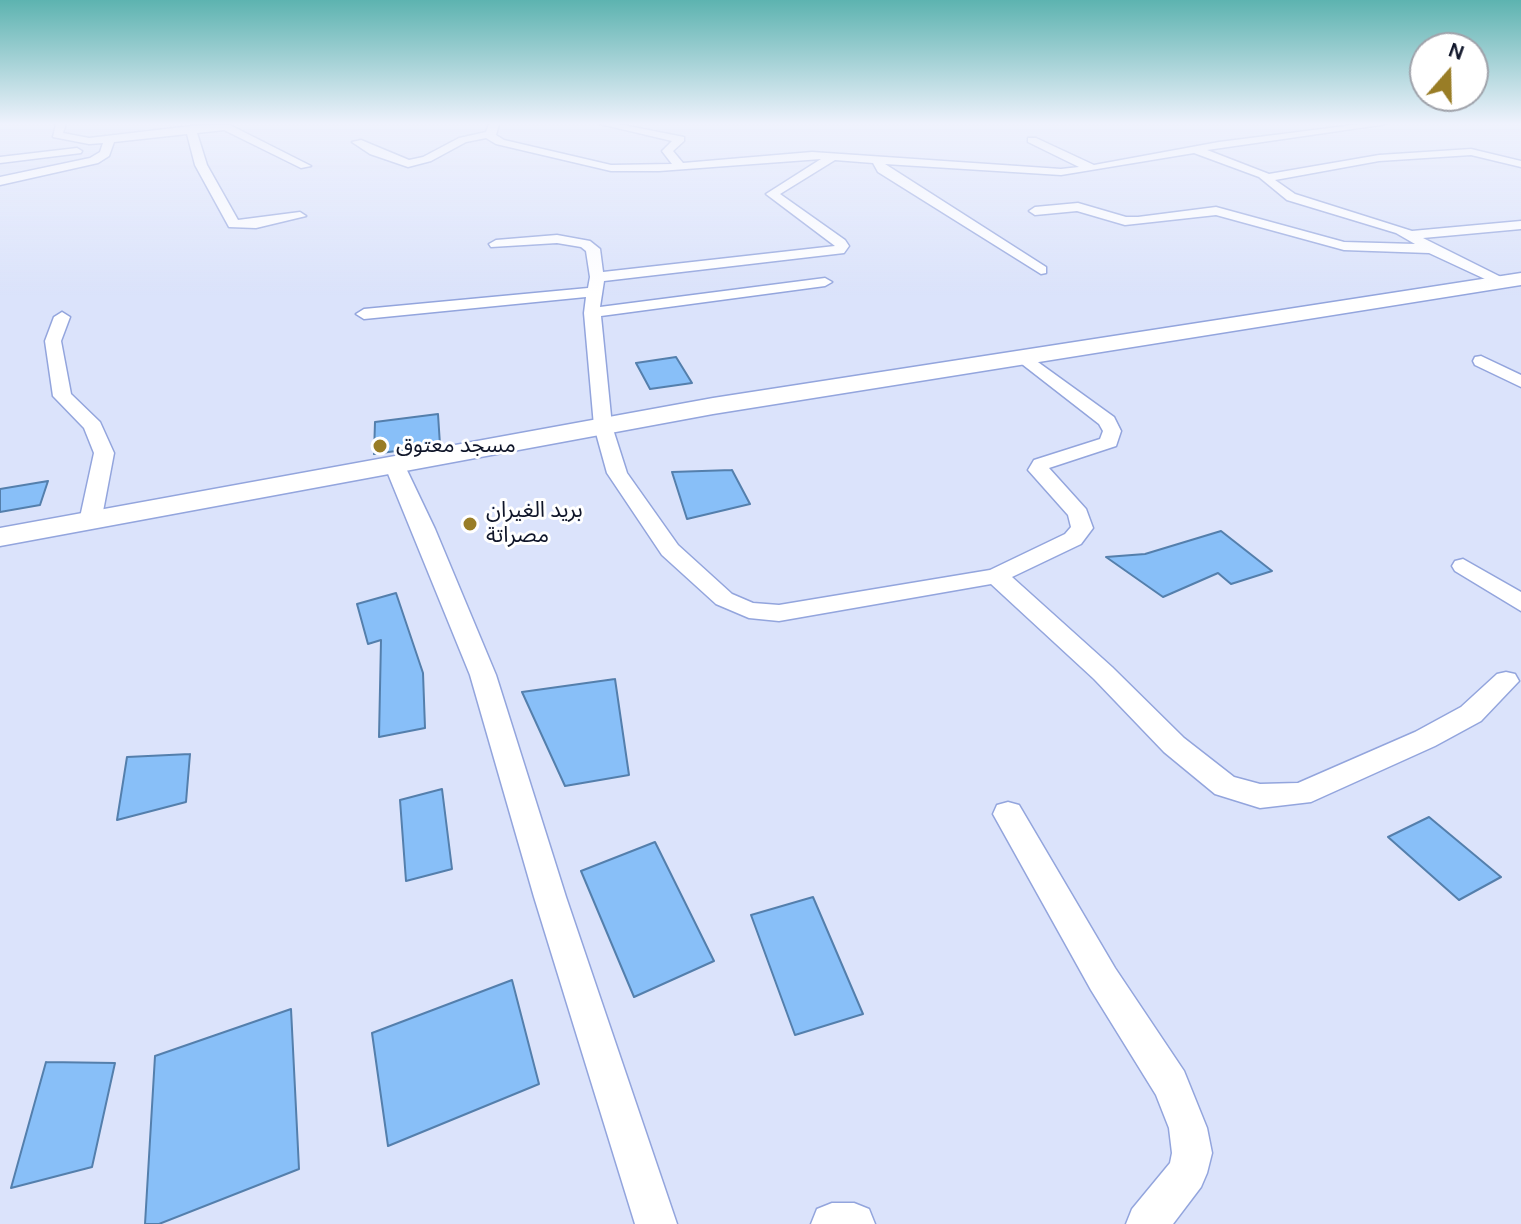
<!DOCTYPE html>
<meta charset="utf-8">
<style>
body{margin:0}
#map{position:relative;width:1521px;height:1224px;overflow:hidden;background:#dbe3fb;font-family:Karla,sans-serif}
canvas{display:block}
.north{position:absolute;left:1409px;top:32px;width:80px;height:80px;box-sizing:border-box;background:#fff;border:2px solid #9fa2aa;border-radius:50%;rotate:20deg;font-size:22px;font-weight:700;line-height:32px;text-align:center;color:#10162a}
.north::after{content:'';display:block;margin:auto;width:28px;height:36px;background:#997d26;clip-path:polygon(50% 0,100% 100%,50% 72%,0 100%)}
</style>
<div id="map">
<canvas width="1521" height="1224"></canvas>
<div class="north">N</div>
</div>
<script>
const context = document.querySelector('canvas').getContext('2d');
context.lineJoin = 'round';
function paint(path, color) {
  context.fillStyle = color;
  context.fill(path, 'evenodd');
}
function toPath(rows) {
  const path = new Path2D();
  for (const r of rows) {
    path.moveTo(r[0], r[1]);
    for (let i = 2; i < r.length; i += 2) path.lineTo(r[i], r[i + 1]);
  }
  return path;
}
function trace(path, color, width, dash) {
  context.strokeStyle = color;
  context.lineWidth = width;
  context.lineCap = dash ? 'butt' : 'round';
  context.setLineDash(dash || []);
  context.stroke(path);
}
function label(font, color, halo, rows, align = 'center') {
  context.font = font + ' Karla,"Noto Sans Arabic",sans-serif';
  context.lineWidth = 6;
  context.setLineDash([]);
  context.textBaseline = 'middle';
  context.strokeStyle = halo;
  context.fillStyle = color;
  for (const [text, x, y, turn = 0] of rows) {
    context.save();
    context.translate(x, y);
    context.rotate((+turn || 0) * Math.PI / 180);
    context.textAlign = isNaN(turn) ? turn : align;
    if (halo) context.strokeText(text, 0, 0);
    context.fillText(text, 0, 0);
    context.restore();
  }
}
const building = toPath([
 [676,357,692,383,650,389,636,363,676,357],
 [438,414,440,445,374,454,375,422,438,414],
 [732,470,750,504,687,519,672,472,732,470],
 [48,481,40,505,0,512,0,489,48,481],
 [1221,531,1272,571,1231,584,1218,573,1163,597,1106,557,1145,554,1221,531],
 [396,593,423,673,425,728,379,737,381,640,368,644,357,604,396,593],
 [615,679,629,775,565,786,522,692,615,679],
 [190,754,186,802,117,820,127,757,190,754],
 [442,789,452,869,406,881,400,800,442,789],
 [1429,817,1501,877,1459,900,1388,837,1429,817],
 [655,842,714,961,634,997,581,871,655,842],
 [813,897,863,1014,795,1035,751,915,813,897],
 [512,980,539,1084,388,1146,372,1033,512,980],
 [291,1009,299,1169,159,1224,145,1224,155,1056,291,1009],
 [46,1062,115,1063,92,1167,11,1188,46,1062]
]);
paint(building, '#88bff8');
trace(building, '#547fac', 2);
const street = toPath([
 [56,124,66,124,63,133,89,138,191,126,230,125,311,166,301,168,224,130,197,133,207,165,238,220,300,212,306,216,256,228,229,227,195,165,187,134,114,142,109,156,98,163,0,185,0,177,90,158,100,152,103,143,89,144,53,137,56,124],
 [489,124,499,124,496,135,504,140,611,165,672,164,662,151,672,141,600,124,618,124,684,137,684,141,673,151,683,163,812,152,1061,169,1079,167,1028,142,1028,138,1036,138,1094,165,1219,142,1361,124,1387,124,1207,150,1269,174,1379,155,1471,149,1521,161,1521,167,1471,155,1379,161,1275,180,1295,194,1412,231,1521,221,1521,229,1423,238,1505,279,1507,282,1500,286,1429,253,1344,250,1216,215,1125,225,1077,211,1035,215,1029,211,1035,207,1078,203,1126,217,1138,217,1216,207,1344,242,1415,244,1396,233,1287,200,1259,177,1194,153,1061,175,885,164,1046,267,1046,273,1041,274,878,172,873,163,835,160,780,194,845,240,849,246,844,253,604,281,600,307,825,278,832,282,825,286,601,316,612,426,627,473,678,545,732,594,753,603,779,605,990,570,1065,534,1071,527,1068,515,1028,470,1034,460,1100,439,1103,431,1099,424,1018,361,1016,357,1018,353,1024,352,1114,417,1121,431,1116,446,1049,468,1086,509,1093,528,1081,544,1012,577,1112,667,1184,738,1234,777,1260,784,1298,783,1415,732,1461,707,1497,674,1506,672,1515,674,1519,681,1481,721,1435,746,1311,802,1260,808,1215,794,1164,752,1094,679,991,584,779,621,749,618,716,604,662,555,607,473,594,426,584,313,586,297,364,319,356,314,364,309,588,288,590,277,586,251,581,247,557,243,491,247,489,244,496,240,557,235,590,241,600,249,603,272,835,246,766,194,821,159,659,171,611,171,496,144,486,138,466,142,431,161,408,167,370,154,352,142,361,140,409,160,423,157,459,138,486,132,489,124],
 [77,148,82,151,81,153,0,163,0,157,77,148],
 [62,312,70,317,61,341,71,394,100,422,114,453,101,522,90,528,79,522,94,453,84,428,53,396,45,341,54,317,62,312],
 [1481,356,1521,375,1521,387,1475,365,1473,361,1475,357,1481,356],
 [394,458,404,464,435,529,496,675,566,897,677,1224,635,1224,534,897,470,675,384,464,394,458],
 [1463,559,1521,592,1521,611,1455,571,1452,566,1455,561,1463,559],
 [1008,802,1019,805,1115,968,1184,1071,1207,1128,1212,1153,1207,1173,1201,1187,1173,1224,1126,1224,1132,1209,1170,1163,1172,1153,1169,1128,1156,1095,1091,990,993,814,997,805,1008,802],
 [832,1203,854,1203,869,1209,875,1224,811,1224,817,1209,832,1203]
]);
const secondary = toPath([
 [1521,273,1521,285,713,414,0,546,0,528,713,398,1521,273]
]);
trace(street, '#93a5dd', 3);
trace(secondary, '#93a5dd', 3);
paint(street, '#fff');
paint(secondary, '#fff');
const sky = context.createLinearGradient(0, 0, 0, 295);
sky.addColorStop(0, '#5db3b0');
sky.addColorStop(0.42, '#eff2fd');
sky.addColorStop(1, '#eff2fd00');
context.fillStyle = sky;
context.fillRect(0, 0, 1521, 295);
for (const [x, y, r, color] of [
 [380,446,8,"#997d26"],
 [470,524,8,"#997d26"]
]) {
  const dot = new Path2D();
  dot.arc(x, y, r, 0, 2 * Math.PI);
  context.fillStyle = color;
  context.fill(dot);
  trace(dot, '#fff', 3);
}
label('22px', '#10162a', '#fff', [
 ["مسجد معتوق",396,446],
 ["بريد الغيران",486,511],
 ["مصراتة",486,536]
], 'left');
</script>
